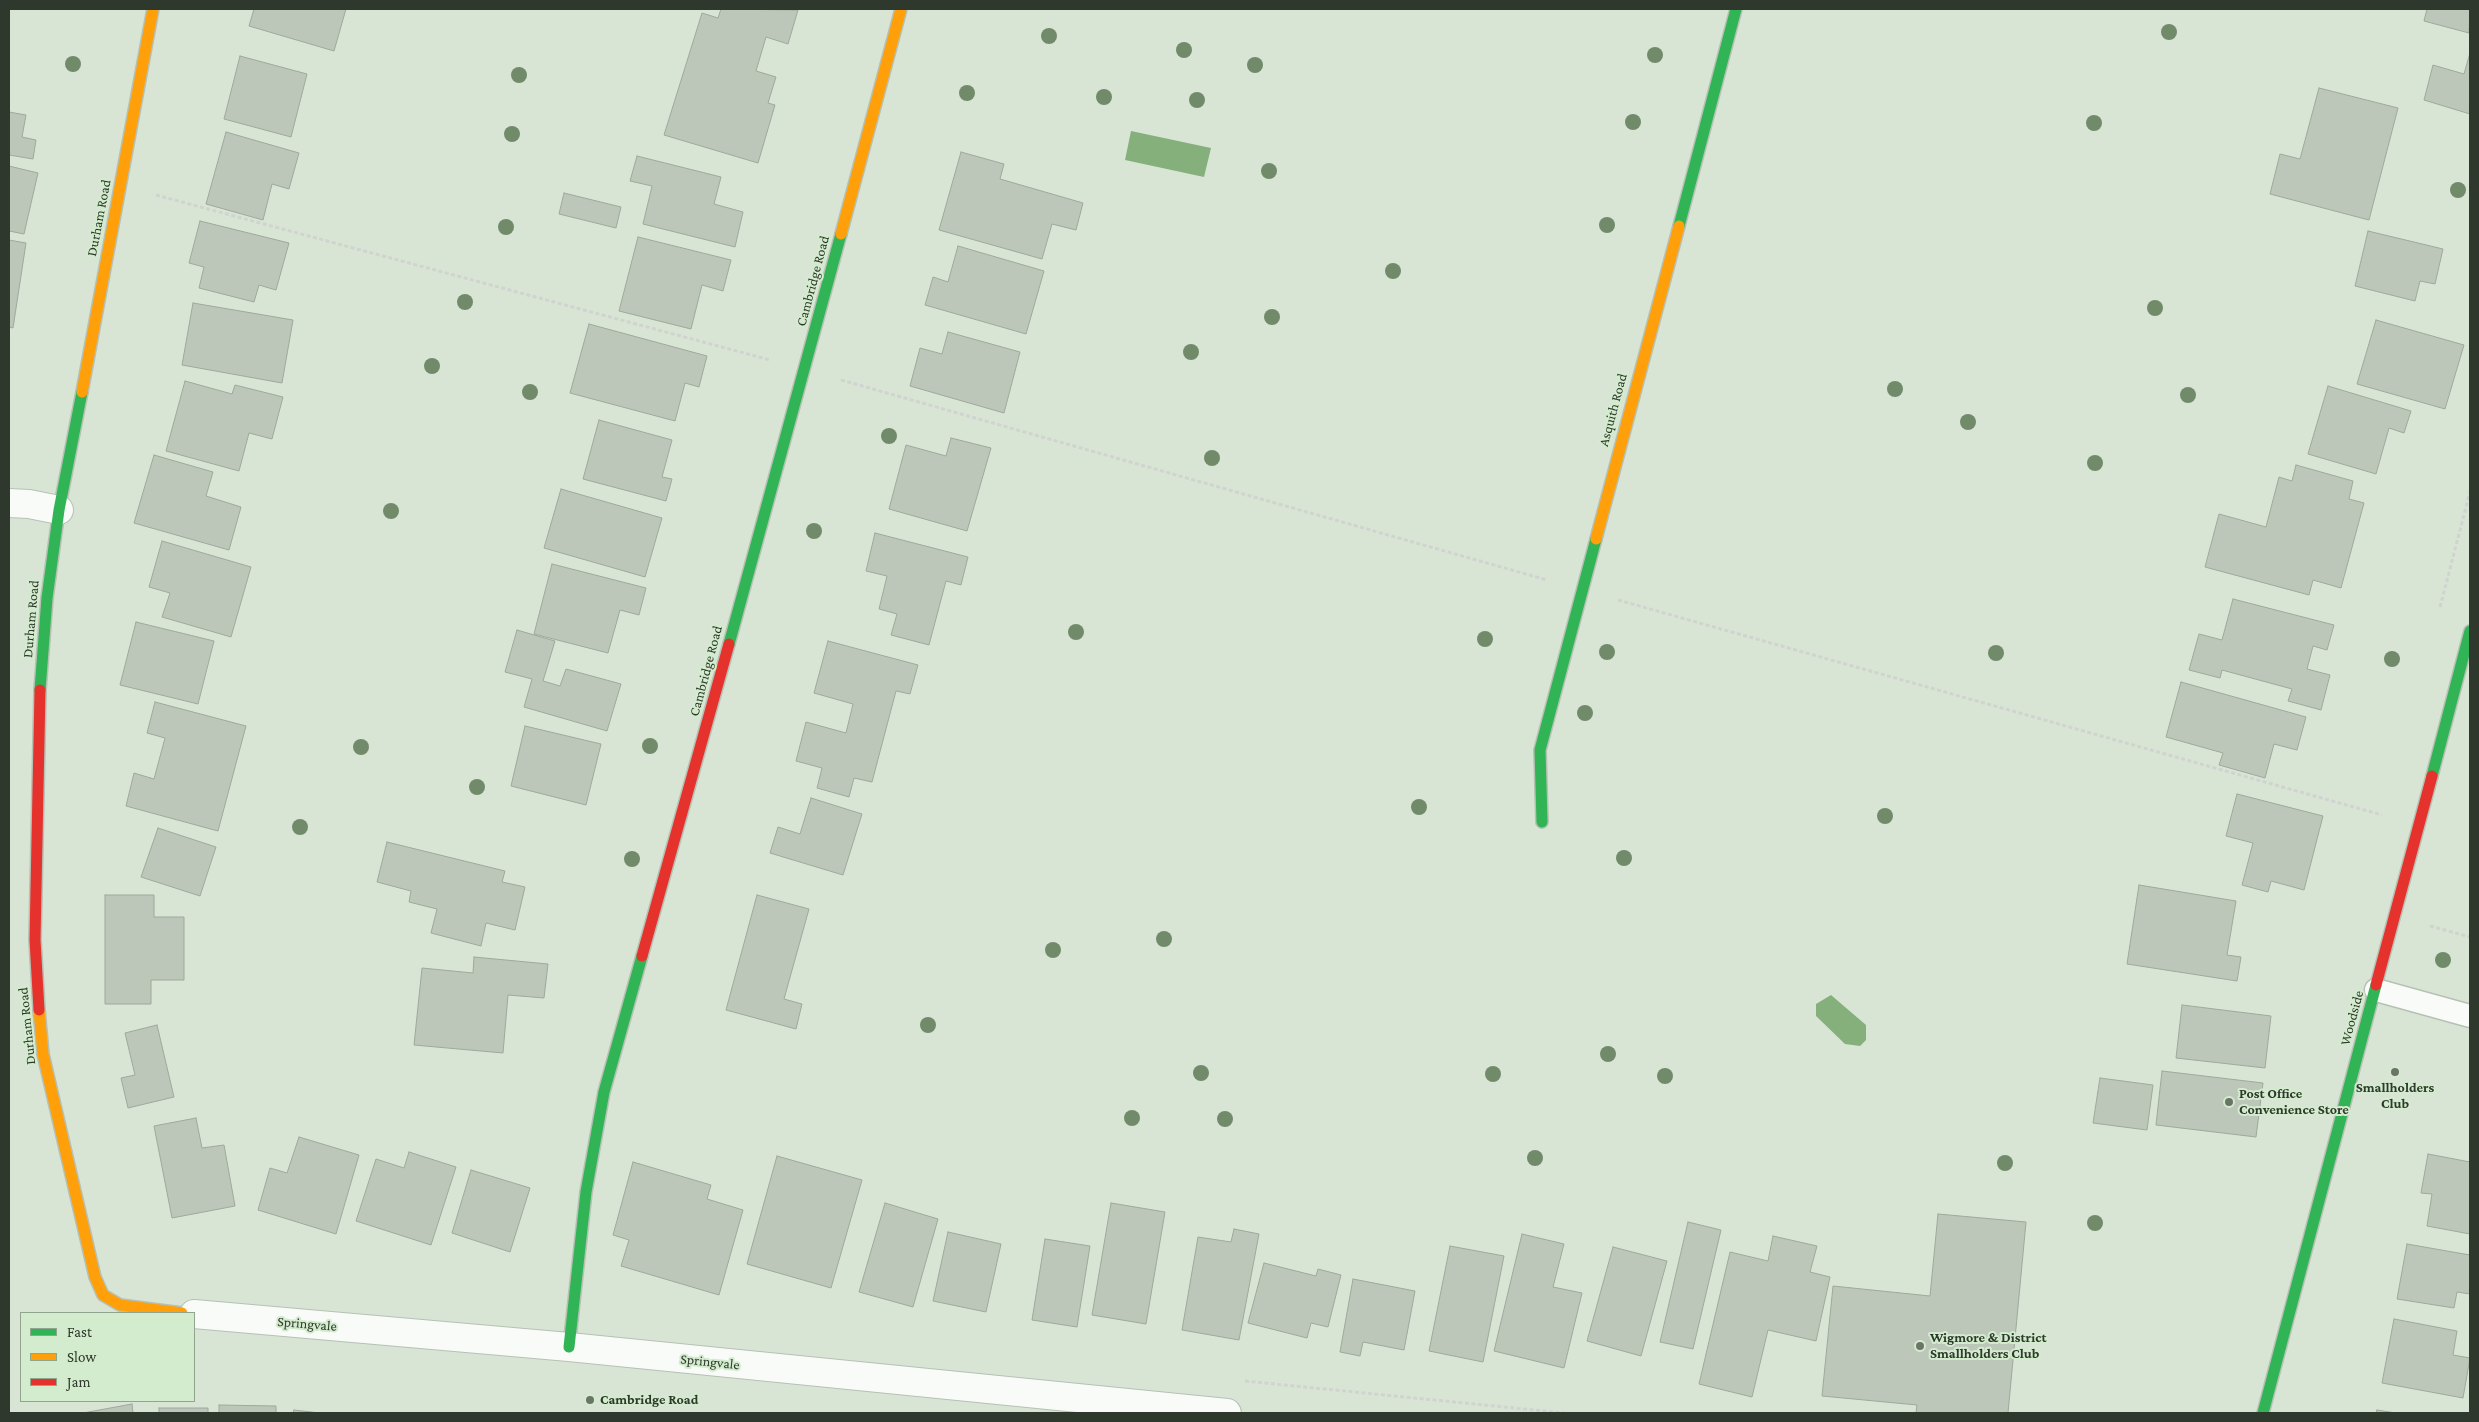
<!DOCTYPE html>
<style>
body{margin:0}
#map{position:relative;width:2479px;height:1422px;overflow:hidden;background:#d8e5d5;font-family:"Crimson Pro",serif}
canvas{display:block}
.frame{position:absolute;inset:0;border:10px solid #2f382c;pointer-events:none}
.legend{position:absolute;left:20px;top:1312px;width:175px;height:90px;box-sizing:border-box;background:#d3ecce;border:1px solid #91a48d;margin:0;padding:6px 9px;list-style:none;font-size:15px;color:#2f382c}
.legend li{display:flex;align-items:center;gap:10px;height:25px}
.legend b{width:25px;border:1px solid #91a48d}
</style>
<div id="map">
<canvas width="2479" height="1422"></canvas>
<div class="frame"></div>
<ul class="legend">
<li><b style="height:6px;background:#30b455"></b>Fast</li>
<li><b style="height:6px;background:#ff9f0a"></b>Slow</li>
<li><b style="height:6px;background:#e5322d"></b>Jam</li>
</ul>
</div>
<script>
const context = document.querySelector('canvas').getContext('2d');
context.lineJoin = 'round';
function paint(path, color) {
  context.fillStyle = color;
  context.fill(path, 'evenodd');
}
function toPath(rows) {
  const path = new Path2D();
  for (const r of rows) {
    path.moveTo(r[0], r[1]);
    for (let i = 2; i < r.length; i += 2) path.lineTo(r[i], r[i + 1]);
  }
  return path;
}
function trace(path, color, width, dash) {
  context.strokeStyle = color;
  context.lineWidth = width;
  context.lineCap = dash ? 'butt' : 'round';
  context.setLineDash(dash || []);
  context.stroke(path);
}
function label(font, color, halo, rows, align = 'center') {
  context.font = font + ' "Crimson Pro",serif';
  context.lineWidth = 4;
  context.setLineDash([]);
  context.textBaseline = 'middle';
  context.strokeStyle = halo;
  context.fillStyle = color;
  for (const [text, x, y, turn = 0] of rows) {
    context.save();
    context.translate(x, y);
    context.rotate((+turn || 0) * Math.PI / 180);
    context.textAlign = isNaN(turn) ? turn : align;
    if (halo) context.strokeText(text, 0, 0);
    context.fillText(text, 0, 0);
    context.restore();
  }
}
paint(toPath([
 [1131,131,1211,148,1204,177,1125,160],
 [1831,995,1866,1025,1866,1040,1860,1046,1845,1044,1816,1016,1816,1004]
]), '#85b07b');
const building = toPath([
 [254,9,346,9,334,51,249,26,254,9],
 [721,9,798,10,788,44,766,37,756,71,776,77,768,103,775,105,758,163,664,135,702,13,718,18,721,9],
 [2427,9,2470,9,2469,33,2424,21,2427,9],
 [2470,53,2470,114,2424,100,2433,65,2464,74,2470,53],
 [240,56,307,74,291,137,224,119,240,56],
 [2319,88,2398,108,2369,220,2270,194,2280,154,2300,159,2319,88],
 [9,112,26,115,22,137,36,140,33,159,9,155,9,112],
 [226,132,299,153,289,189,272,184,263,220,206,204,226,132],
 [961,152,1004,164,1000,179,1083,203,1076,230,1052,224,1042,259,939,230,961,152],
 [637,156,721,177,714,204,743,212,735,247,643,224,652,186,630,181,637,156],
 [9,166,38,173,24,234,9,231,9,166],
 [564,193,621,207,616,228,559,214,564,193],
 [200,221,289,243,276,290,259,285,254,302,199,288,204,267,189,263,200,221],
 [2368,231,2443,249,2435,284,2420,281,2415,301,2355,286,2368,231],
 [638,237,731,260,723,291,702,285,691,329,619,311,638,237],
 [9,240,26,243,13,328,9,327,9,240],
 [958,246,1044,271,1026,334,925,305,933,277,948,282,958,246],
 [193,303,293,320,282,383,182,365,193,303],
 [2376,320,2464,345,2445,409,2357,384,2376,320],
 [589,324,707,356,699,387,685,383,675,421,570,393,589,324],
 [948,332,1020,352,1004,413,910,386,920,348,942,354,948,332],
 [185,381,232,394,235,385,283,397,272,439,249,433,239,471,166,451,185,381],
 [2328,386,2411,411,2404,433,2389,428,2376,474,2308,454,2328,386],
 [599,420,672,440,662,477,672,479,666,501,583,479,599,420],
 [951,438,991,448,967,531,889,509,906,445,946,456,951,438],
 [154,455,213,472,206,496,241,507,229,550,134,523,154,455],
 [2296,465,2353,481,2349,499,2364,503,2341,588,2313,580,2309,595,2205,567,2219,514,2266,527,2279,477,2292,481,2296,465],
 [561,489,662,518,645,577,544,548,561,489],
 [875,533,968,557,961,585,946,581,929,645,891,635,897,614,879,609,887,576,866,571,875,533],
 [162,541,251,567,231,637,162,617,170,593,149,587,162,541],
 [552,564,646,588,639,615,620,610,608,653,534,634,552,564],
 [2233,599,2334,625,2327,650,2313,646,2307,669,2330,675,2321,710,2288,701,2292,689,2222,670,2220,678,2189,670,2199,634,2222,640,2233,599],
 [136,622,214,641,198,704,120,685,136,622],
 [517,630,555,641,543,681,560,686,566,669,621,684,607,731,524,707,532,679,505,672,517,630],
 [828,641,918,665,910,694,896,691,872,782,854,778,849,797,817,788,822,768,796,761,806,722,846,733,853,704,814,693,828,641],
 [2181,682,2306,717,2297,750,2274,744,2265,778,2219,765,2223,753,2166,737,2181,682],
 [155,702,246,726,218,831,126,806,134,773,154,779,165,738,147,733,155,702],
 [525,726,601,744,586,805,511,786,525,726],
 [2237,794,2323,816,2304,890,2271,881,2268,892,2242,885,2253,843,2226,836,2237,794],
 [811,798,862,814,843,875,770,853,778,827,800,834,811,798],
 [158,828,216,847,200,896,141,877,158,828],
 [387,842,505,871,502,882,525,887,515,930,486,923,481,946,431,933,437,909,409,902,411,891,377,882,387,842],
 [2139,885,2236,901,2227,955,2241,957,2237,981,2127,964,2139,885],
 [105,895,154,895,154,917,184,917,184,980,151,980,151,1004,105,1004,105,895],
 [757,895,809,909,784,999,802,1004,796,1029,726,1010,757,895],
 [474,957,548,964,544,998,508,995,503,1053,414,1045,422,968,473,973,474,957],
 [2182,1005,2271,1016,2265,1068,2176,1058,2182,1005],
 [157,1025,174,1097,128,1108,121,1078,135,1075,125,1033,157,1025],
 [2162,1071,2263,1083,2256,1137,2156,1125,2162,1071],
 [2100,1078,2153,1085,2147,1130,2093,1123,2100,1078],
 [196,1118,202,1148,224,1145,235,1206,172,1218,154,1126,196,1118],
 [299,1137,359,1155,336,1234,258,1210,270,1168,287,1173,299,1137],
 [409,1152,456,1167,431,1245,356,1221,376,1159,404,1168,409,1152],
 [2428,1154,2470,1162,2470,1234,2427,1226,2432,1194,2421,1193,2428,1154],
 [777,1156,862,1180,831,1288,747,1264,777,1156],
 [633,1162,711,1185,707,1199,743,1210,719,1295,621,1266,629,1240,613,1235,633,1162],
 [471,1170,530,1188,510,1252,452,1233,471,1170],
 [885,1203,938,1219,913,1307,859,1292,885,1203],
 [1111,1203,1165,1212,1146,1324,1092,1315,1111,1203],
 [1938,1214,2026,1222,2008,1413,1916,1413,1917,1405,1822,1396,1833,1286,1930,1296,1938,1214],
 [1688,1222,1721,1230,1693,1349,1660,1342,1688,1222],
 [1234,1229,1259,1234,1239,1340,1182,1330,1198,1237,1231,1242,1234,1229],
 [948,1232,1001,1244,986,1312,933,1301,948,1232],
 [1522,1234,1564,1244,1553,1287,1582,1293,1564,1368,1494,1351,1522,1234],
 [1773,1236,1817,1246,1810,1272,1830,1277,1816,1341,1768,1330,1752,1397,1699,1384,1730,1252,1768,1261,1773,1236],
 [1045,1239,1090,1246,1077,1327,1032,1320,1045,1239],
 [2407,1244,2470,1255,2470,1294,2457,1292,2454,1308,2397,1299,2407,1244],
 [1450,1246,1504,1256,1483,1362,1429,1351,1450,1246],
 [1613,1247,1667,1261,1641,1356,1587,1341,1613,1247],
 [1264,1263,1316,1276,1318,1269,1341,1275,1328,1327,1311,1323,1307,1338,1248,1323,1264,1263],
 [1353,1279,1415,1291,1404,1350,1363,1342,1360,1356,1340,1352,1353,1279],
 [2394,1319,2457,1331,2453,1355,2470,1358,2463,1398,2382,1383,2394,1319],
 [132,1404,133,1413,83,1413,132,1404],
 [219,1405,276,1406,276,1413,219,1413,219,1405],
 [159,1408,208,1408,208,1413,159,1413,159,1408],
 [294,1410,320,1413,293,1413,294,1410],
 [2377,1410,2396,1413,2376,1413,2377,1410]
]);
paint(building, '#bcc7ba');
trace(building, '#9ea89c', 1);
const lane = toPath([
 [2376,990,2470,1016]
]);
const street = toPath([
 [9,503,29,504,59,510],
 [194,1314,569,1347,1227,1413]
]);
const fast = toPath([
 [1679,226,1736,9],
 [729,644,841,234],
 [40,690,47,598,59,510,82,392],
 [2432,776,2470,631],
 [1542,822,1540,750,1596,539],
 [569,1347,586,1192,604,1092,642,956],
 [2263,1413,2376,985]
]);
const slow = toPath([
 [841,234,901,9],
 [82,392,153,9],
 [1596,539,1679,226],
 [39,1010,43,1054,95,1277,103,1295,120,1305,182,1313]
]);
const jam = toPath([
 [642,956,729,644],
 [2376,985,2432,776],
 [39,1010,35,940,40,690]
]);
trace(lane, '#b6c1b4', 25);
trace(street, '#b6c1b4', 30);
trace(fast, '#b6c1b4', 14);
trace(slow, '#b6c1b4', 14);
trace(jam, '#b6c1b4', 14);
trace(toPath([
 [156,195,770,360],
 [841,380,1547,580],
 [1618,600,2382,815],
 [2440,607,2470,492],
 [2430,926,2470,937],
 [1245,1381,1564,1413]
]), '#d0d3cf', 3, [4, 2.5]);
trace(lane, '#f9fbf9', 22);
trace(street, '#f9fbf9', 28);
trace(fast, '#30b455', 11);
trace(slow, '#ff9f0a', 11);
trace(jam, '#e5322d', 11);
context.fillStyle = '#718b6a';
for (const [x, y] of [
 [2169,32],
 [1049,36],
 [1184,50],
 [1655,55],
 [73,64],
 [1255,65],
 [519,75],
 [967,93],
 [1104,97],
 [1197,100],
 [1633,122],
 [2094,123],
 [512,134],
 [1269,171],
 [2458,190],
 [1607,225],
 [506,227],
 [1393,271],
 [465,302],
 [2155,308],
 [1272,317],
 [1191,352],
 [432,366],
 [1895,389],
 [530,392],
 [2188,395],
 [1968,422],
 [889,436],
 [1212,458],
 [2095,463],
 [391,511],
 [814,531],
 [1076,632],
 [1485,639],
 [1607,652],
 [1996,653],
 [2392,659],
 [1585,713],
 [650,746],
 [361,747],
 [477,787],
 [1419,807],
 [1885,816],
 [300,827],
 [1624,858],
 [632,859],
 [1164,939],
 [1053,950],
 [2443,960],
 [928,1025],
 [1608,1054],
 [1201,1073],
 [1493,1074],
 [1665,1076],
 [1132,1118],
 [1225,1119],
 [1535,1158],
 [2005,1163],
 [2095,1223]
]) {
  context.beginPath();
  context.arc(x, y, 8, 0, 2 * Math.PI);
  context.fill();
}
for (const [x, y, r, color] of [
 [2395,1072,5,"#6a7567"],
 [2229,1102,5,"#6a7567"],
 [1920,1346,5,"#6a7567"],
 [590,1400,5,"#6a7567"]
]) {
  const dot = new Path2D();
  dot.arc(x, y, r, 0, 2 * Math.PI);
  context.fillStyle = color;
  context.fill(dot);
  trace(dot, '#d3ecce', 2);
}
label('14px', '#2f382c', '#d3ecce', [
 ["Durham Road",99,218,-79],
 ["Cambridge Road",813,281,-75],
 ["Asquith Road",1613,410,-75],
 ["Durham Road",31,619,-85],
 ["Cambridge Road",706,671,-75],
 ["Woodside",2352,1018,-75],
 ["Durham Road",27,1026,-96],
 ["Springvale",307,1324,5],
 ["Springvale",710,1362,6]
]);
label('bold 14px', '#2f382c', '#d3ecce', [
 ["Smallholders",2395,1088,"center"],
 ["Club",2395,1104,"center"],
 ["Post Office",2239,1094],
 ["Convenience Store",2239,1110],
 ["Wigmore & District",1930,1338],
 ["Smallholders Club",1930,1354],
 ["Cambridge Road",600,1400]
], 'left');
</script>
